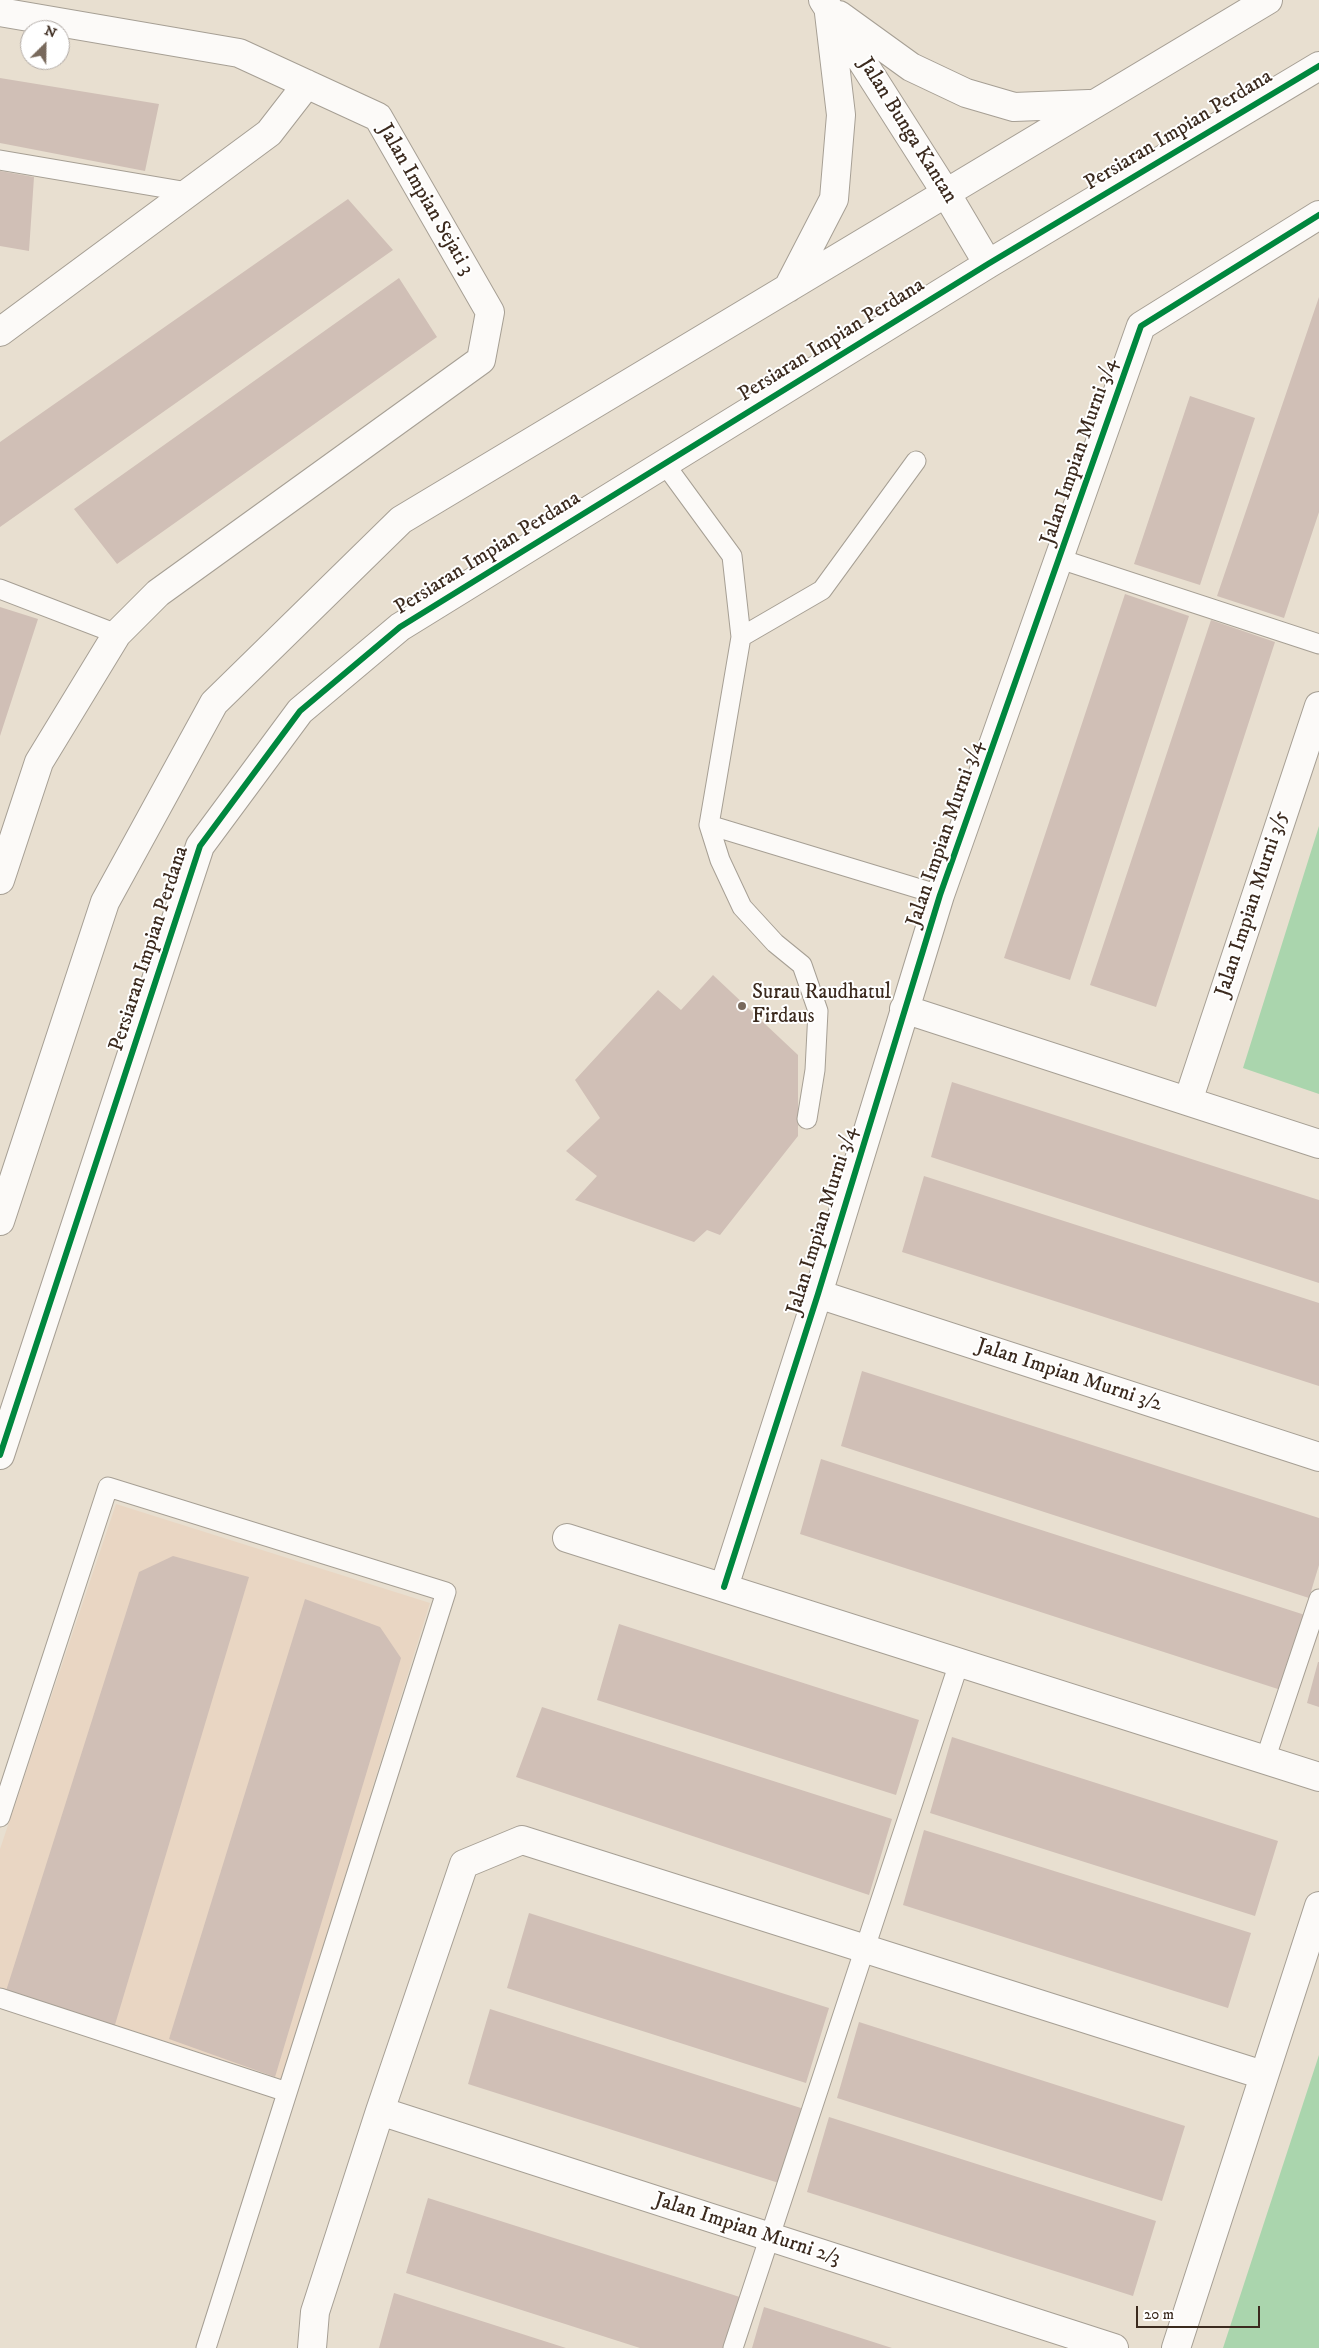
<!DOCTYPE html>
<style>
body{margin:0}
#map{position:relative;width:1319px;height:2348px;overflow:hidden;background:#e8dfd0;font-family:"IM FELL DW Pica",serif}
canvas{display:block}
.north{position:absolute;left:20px;top:20px;width:50px;height:50px;box-sizing:border-box;background:#fff;border:1px solid #b1aaa5;border-radius:50%;rotate:23deg;font-size:14px;font-weight:700;line-height:20px;text-align:center;color:#3b2a1e}
.north::after{content:'';display:block;margin:auto;width:18px;height:22px;background:#78695c;clip-path:polygon(50% 0,100% 100%,50% 72%,0 100%)}
.scale{position:absolute;left:1136px;top:2306px;width:124px;height:22px;box-sizing:border-box;border:2px solid #3b2a1e;border-top:0;padding-left:6px;font-size:15px;line-height:18px;white-space:nowrap;color:#3b2a1e;-webkit-text-stroke:4px #fff;paint-order:stroke}
</style>
<div id="map">
<canvas width="1319" height="2348"></canvas>
<div class="north">N</div>
<div class="scale">20 m</div>
</div>
<script>
const context = document.querySelector('canvas').getContext('2d');
context.lineJoin = 'round';
function paint(path, color) {
  context.fillStyle = color;
  context.fill(path, 'evenodd');
}
function toPath(rows) {
  const path = new Path2D();
  for (const r of rows) {
    path.moveTo(r[0], r[1]);
    for (let i = 2; i < r.length; i += 2) path.lineTo(r[i], r[i + 1]);
  }
  return path;
}
function trace(path, color, width, dash) {
  context.strokeStyle = color;
  context.lineWidth = width;
  context.lineCap = dash ? 'butt' : 'round';
  context.setLineDash(dash || []);
  context.stroke(path);
}
function label(font, color, halo, rows, align = 'center') {
  context.font = font + ' "IM FELL DW Pica",serif';
  context.lineWidth = 4;
  context.setLineDash([]);
  context.textBaseline = 'middle';
  context.strokeStyle = halo;
  context.fillStyle = color;
  for (const [text, x, y, turn = 0] of rows) {
    context.save();
    context.translate(x, y);
    context.rotate((+turn || 0) * Math.PI / 180);
    context.textAlign = isNaN(turn) ? turn : align;
    if (halo) context.strokeText(text, 0, 0);
    context.fillText(text, 0, 0);
    context.restore();
  }
}
paint(toPath([
 [116,1504,430,1603,282,2079,0,1988,0,1849]
]), '#e9d6c3');
paint(toPath([
 [1319,826,1319,1094,1243,1068],
 [1319,2055,1319,2348,1223,2348]
]), '#aad5ad');
paint(toPath([
 [0,78,159,104,145,171,0,143],
 [0,171,34,177,29,251,0,246],
 [348,199,393,250,0,527,0,442],
 [399,278,437,337,117,564,74,509],
 [1319,297,1319,512,1284,618,1217,596],
 [1190,396,1255,418,1200,585,1134,564],
 [1125,594,1189,616,1070,980,1004,958],
 [0,607,38,619,0,736],
 [1211,620,1275,642,1156,1007,1090,985],
 [713,975,798,1055,798,1136,720,1235,707,1230,694,1242,575,1200,597,1176,566,1151,600,1118,575,1080,658,990,681,1010],
 [952,1082,1319,1200,1319,1283,931,1157],
 [924,1176,1319,1303,1319,1386,902,1252],
 [862,1371,1319,1518,1319,1565,1309,1598,841,1446],
 [821,1459,1305,1615,1281,1690,800,1534],
 [173,1556,249,1577,114,2028,6,1991,139,1572],
 [305,1599,380,1627,401,1658,275,2077,169,2039],
 [619,1624,919,1720,896,1795,597,1700],
 [1318,1662,1319,1662,1319,1707,1307,1703],
 [542,1707,892,1819,869,1895,516,1777],
 [952,1737,1278,1841,1255,1916,930,1813],
 [924,1830,1251,1933,1228,2008,903,1905],
 [529,1913,829,2008,806,2083,507,1988],
 [490,2009,804,2109,782,2184,468,2084],
 [859,2022,1185,2126,1162,2201,837,2098],
 [829,2117,1156,2221,1133,2296,807,2192],
 [428,2198,743,2298,728,2348,640,2348,406,2273],
 [394,2293,566,2348,379,2348],
 [764,2307,892,2348,752,2348]
]), '#d0bfb6');
const service = toPath([
 [0,160,188,192],
 [664,463,732,556,741,637,709,825],
 [1060,559,1319,644],
 [0,589,117,634],
 [741,637,822,590,916,461],
 [807,1119,815,1070,818,1011,802,965,775,943,742,907,720,860,709,825,940,895],
 [1265,1760,1319,1599],
 [0,1817,108,1487,446,1592,206,2348],
 [0,1998,287,2092],
 [733,2348,959,1663]
]);
const minor = toPath([
 [0,12,239,53,378,117,490,312,481,360,158,593,117,634,39,762,0,880],
 [0,332,269,133,307,84],
 [904,1009,1319,1144],
 [1188,1101,1319,706],
 [818,1294,1319,1457],
 [567,1538,1319,1777],
 [724,1587,818,1294,940,895,1141,326,1319,215],
 [380,2111,1114,2348],
 [312,2348,315,2312,380,2111,464,1864,522,1840,1263,2075],
 [1176,2348,1319,1906]
]);
const tertiary = toPath([
 [823,0,946,193,988,264],
 [839,15,911,67,966,93,1014,107,1089,104],
 [788,288,834,199,841,115,829,13],
 [0,1221,105,902,214,703,401,520,1268,0],
 [0,1455,200,846,300,711,400,627,988,264,1319,66]
]);
trace(service, '#a69f94', 21);
trace(minor, '#a69f94', 30);
trace(tertiary, '#a69f94', 30);
trace(service, '#fcfaf8', 19);
trace(minor, '#fcfaf8', 28);
trace(tertiary, '#fcfaf8', 28);
trace(toPath([
 [0,1455,200,846,300,711,400,627,988,264,1319,66],
 [724,1587,818,1294,940,895,1141,326,1319,215]
]), '#00873e', 6);
for (const [x, y, r, color] of [
 [742,1006,5,"#78695c"]
]) {
  const dot = new Path2D();
  dot.arc(x, y, r, 0, 2 * Math.PI);
  context.fillStyle = color;
  context.fill(dot);
  trace(dot, '#fff', 2);
}
label('21px', '#3b2a1e', '#fff', [
 ["Jalan Bunga Kantan",907,131,58],
 ["Persiaran Impian Perdana",1179,131,-31],
 ["Jalan Impian Sejati 3",425,200,60],
 ["Persiaran Impian Perdana",832,341,-32],
 ["Jalan Impian Murni 3/4",1080,452,-71],
 ["Persiaran Impian Perdana",488,554,-32],
 ["Jalan Impian Murni 3/4",946,834,-71],
 ["Jalan Impian Murni 3/5",1253,904,-72],
 ["Persiaran Impian Perdana",150,949,-72],
 ["Jalan Impian Murni 3/4",823,1221,-73],
 ["Jalan Impian Murni 3/2",1069,1376,18],
 ["Jalan Impian Murni 2/3",747,2230,18]
]);
label('21px', '#3b2a1e', '#fff', [
 ["Surau Raudhatul",752,994],
 ["Firdaus",752,1018]
], 'left');
</script>
